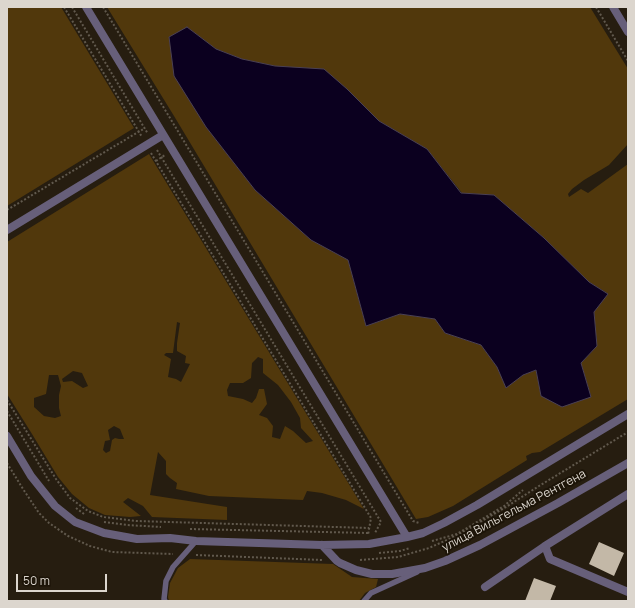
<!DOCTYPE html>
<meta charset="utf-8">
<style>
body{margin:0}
#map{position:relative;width:635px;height:608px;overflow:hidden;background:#261d10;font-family:Manrope,sans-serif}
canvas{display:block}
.frame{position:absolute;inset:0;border:8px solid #dcd6ce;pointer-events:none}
.scale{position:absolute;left:16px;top:574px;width:91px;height:18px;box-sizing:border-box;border:2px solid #dcd6ce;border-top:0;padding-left:5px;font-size:12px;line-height:14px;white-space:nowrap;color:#dcd6ce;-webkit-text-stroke:3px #1c1408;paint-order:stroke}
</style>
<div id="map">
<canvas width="635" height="608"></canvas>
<div class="frame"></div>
<div class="scale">50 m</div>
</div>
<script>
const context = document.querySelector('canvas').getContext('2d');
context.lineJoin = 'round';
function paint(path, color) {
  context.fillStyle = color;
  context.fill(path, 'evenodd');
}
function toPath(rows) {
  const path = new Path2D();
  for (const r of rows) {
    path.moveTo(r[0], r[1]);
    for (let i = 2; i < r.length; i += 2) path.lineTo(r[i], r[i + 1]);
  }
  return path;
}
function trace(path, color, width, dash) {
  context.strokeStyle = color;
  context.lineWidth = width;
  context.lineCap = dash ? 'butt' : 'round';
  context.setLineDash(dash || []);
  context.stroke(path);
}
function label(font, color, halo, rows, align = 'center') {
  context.font = font + ' Manrope,sans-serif';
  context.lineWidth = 4;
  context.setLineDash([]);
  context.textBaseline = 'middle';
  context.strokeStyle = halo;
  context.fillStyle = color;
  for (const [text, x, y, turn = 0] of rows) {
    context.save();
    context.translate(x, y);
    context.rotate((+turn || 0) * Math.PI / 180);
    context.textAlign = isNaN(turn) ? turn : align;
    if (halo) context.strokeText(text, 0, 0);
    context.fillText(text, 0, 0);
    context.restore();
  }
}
paint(toPath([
 [7,7,61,7,134,128,7,206],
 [107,7,590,7,628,69,628,144,609,165,584,180,572,189,568,194,569,197,581,189,588,193,628,164,628,399,540,452,532,453,526,456,527,460,453,506,428,517,416,519,174,116],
 [187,27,216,49,242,59,275,66,347,89,379,121,427,149,462,193,494,195,544,238,589,282,607,293,594,312,597,346,581,363,591,396,541,396,536,370,523,375,506,387,497,367,481,345,445,333,435,319,400,314,366,326,348,260,311,240,255,190,206,127],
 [149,154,364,509,346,500,322,493,307,491,303,500,209,496,176,489,177,483,170,478,166,474,166,461,158,452,150,495,227,507,227,520,152,517,143,506,128,498,123,502,141,516,130,517,105,515,89,508,72,494,58,477,32,434,7,394,7,242],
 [177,322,180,323,177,343,177,351,186,356,185,363,190,364,181,382,176,379,168,377,171,359,164,355,166,353,173,353],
 [258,357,263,359,263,373,278,385,291,402,300,418,301,428,313,441,306,443,293,431,285,426,280,439,272,437,273,426,267,418,259,415,267,404,264,389,259,389,256,398,252,403,243,399,228,396,227,390,230,383,243,383,251,378,252,363],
 [73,371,82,373,88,386,83,388,72,381,63,382,62,379],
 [49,375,58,375,61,386,59,395,59,408,61,416,55,418,44,416,34,407,34,398,46,394],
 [114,426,120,429,124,439,119,439,115,438,112,440,110,451,106,453,103,450,105,441,110,440,108,430],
 [190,559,333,564,352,577,378,579,376,587,365,593,359,601,169,601,168,597,170,583,178,568]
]), '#51380c');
const water = toPath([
 [187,27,216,49,242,59,275,66,324,69,347,89,379,121,427,149,461,193,494,195,544,238,589,282,608,294,594,312,597,346,581,363,591,397,562,407,541,396,536,370,523,375,506,388,497,367,481,345,445,333,435,319,400,314,366,326,348,260,311,240,255,190,206,127,174,76,169,37,187,27]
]);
paint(water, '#0b001f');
trace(water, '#4a4054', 1);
paint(toPath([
 [599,542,624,553,614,576,589,564],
 [534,578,556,586,550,601,525,601]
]), '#c3b8a7');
trace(toPath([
 [64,7,142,137],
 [72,7,148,134],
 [103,7,413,521,419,523],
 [596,7,628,61],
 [627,7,628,8],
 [157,150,381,522,375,533],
 [151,153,371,518,368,535],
 [156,161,165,155],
 [7,210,145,128],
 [7,400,56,479,70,498,88,511,103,517,136,521,369,528],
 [7,411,49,481],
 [7,463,23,489,39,513,49,523,68,536,90,546,112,552,173,554],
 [76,508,84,514],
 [104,522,127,525,161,527],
 [190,529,369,533],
 [432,541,457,534,504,506,523,490],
 [379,553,400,551,410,548],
 [196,555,323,560],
 [360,560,398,557,429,548,458,535,506,507,539,486,628,432]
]), '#61594d', 2, [2, 2]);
trace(toPath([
 [165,601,164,599,166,581,173,567,196,541],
 [364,601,371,593,417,572]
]), '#675f7a', 5.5);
trace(toPath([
 [86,7,407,537],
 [613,7,628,32],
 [7,230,163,135],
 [7,436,31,476,55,506,75,522,104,533,137,539,170,538,196,541,322,545,369,544,407,537,423,533,444,523,477,505,628,414],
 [322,545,337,561,340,563,356,570,372,574,392,574,425,568,445,561,480,545,558,503,628,463],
 [545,546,550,559,628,592],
 [485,587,545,546,628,494]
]), '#675f7a', 8);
label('12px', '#dcd6ce', '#1c1408', [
 ["улица Вильгельма Рентгена",514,511,-28]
]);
</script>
